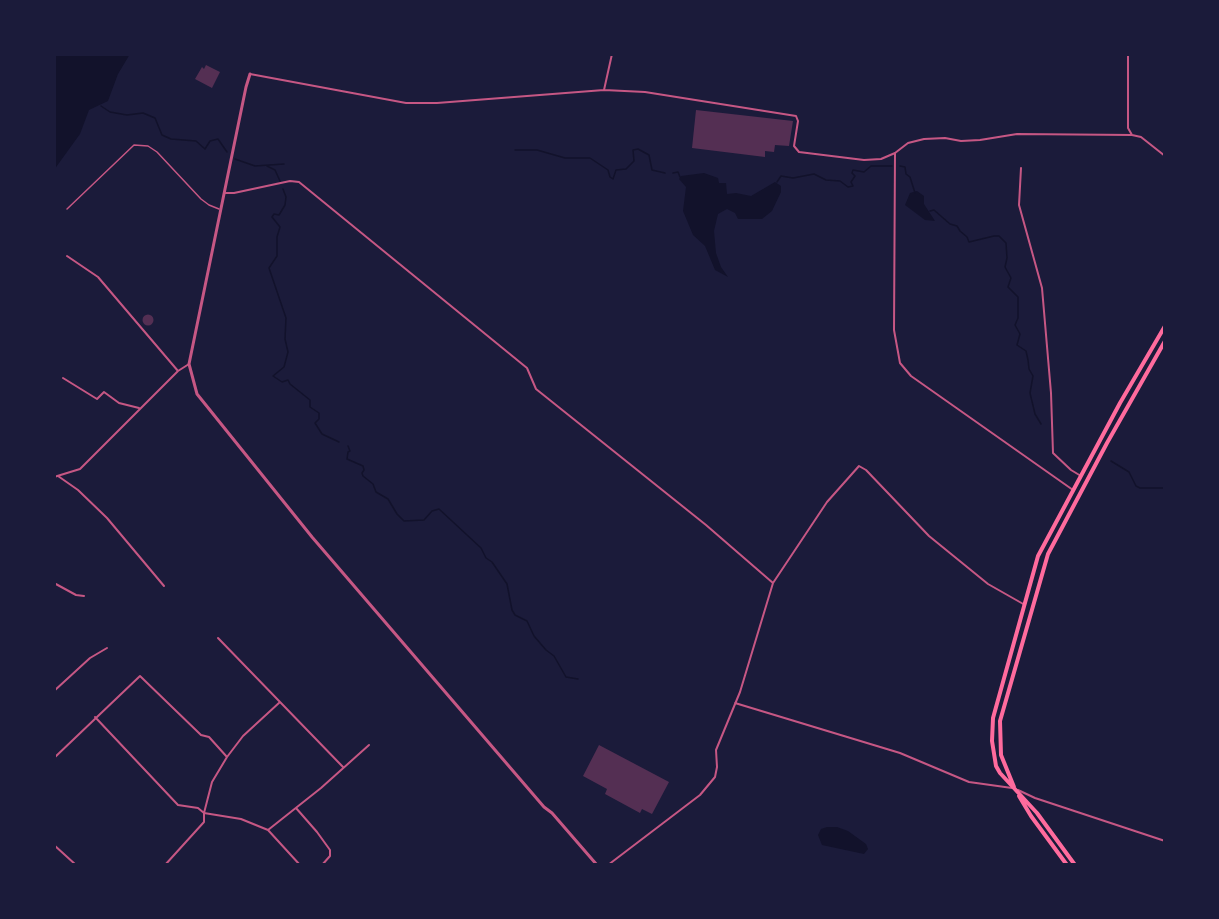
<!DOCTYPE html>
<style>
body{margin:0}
#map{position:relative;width:1219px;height:919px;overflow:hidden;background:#1b1b3a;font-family:Mulish,sans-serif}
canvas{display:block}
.frame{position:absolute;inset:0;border:56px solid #1b1b3a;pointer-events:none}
</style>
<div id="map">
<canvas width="1219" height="919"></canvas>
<div class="frame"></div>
</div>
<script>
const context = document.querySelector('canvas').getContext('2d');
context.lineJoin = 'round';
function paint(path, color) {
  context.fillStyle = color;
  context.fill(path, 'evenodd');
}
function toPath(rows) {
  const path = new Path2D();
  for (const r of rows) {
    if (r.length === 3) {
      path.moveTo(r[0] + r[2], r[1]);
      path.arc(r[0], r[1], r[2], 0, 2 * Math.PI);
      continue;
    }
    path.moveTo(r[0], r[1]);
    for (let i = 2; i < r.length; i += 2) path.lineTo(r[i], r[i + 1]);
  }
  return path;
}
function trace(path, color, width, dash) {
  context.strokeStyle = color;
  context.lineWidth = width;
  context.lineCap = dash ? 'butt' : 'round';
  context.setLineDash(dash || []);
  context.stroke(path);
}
paint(toPath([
 [54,54,130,54,118,74,108,101,89,110,80,134,54,170],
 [704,173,718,178,719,183,726,183,727,194,736,193,751,196,775,182,781,186,781,192,772,211,762,219,738,219,735,213,727,209,718,214,714,231,716,253,721,267,728,277,715,270,705,246,693,235,683,211,686,187,679,179,681,176],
 [917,191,924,196,924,204,935,221,925,220,905,205,910,193],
 [827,827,837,827,848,831,866,844,868,849,864,854,822,845,818,835,821,829]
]), '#12122b');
trace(toPath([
 [101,106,110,112,127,115,143,113,155,118,162,135,171,139,196,141,205,149,210,141,218,139,227,152],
 [515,150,537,150,565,158,590,158,608,170,610,177,613,179,616,170,626,169,634,161,633,150,638,149,649,155,652,170,665,173],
 [235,159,255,166,284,164],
 [267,166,275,170,280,181],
 [900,166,905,167,906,174,910,177,915,193],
 [673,173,678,172,680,177],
 [777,182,781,176,793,178,814,174,826,180,840,181,848,187,853,186,851,182,855,176,852,173,853,170,864,172,871,166,892,166],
 [283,189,286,197,285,205,279,215,274,214,272,217,280,227,277,237,277,256,269,268,286,318,285,339,288,352,284,367,273,376,282,382,288,380,290,384,310,400,310,407,319,413,319,419,315,423,322,434,339,442],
 [930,211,934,210,950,224,957,226,960,231,967,237,969,242,994,236,999,236,1006,243,1007,258,1005,267,1011,278,1008,287,1018,297,1018,318,1015,325,1020,334,1017,345,1026,351,1028,360,1029,369,1033,376,1030,393,1035,414,1041,424],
 [348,446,350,451,348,452,347,459,363,466,364,470,362,473,363,476,373,484,376,492,388,499,397,514,404,521,424,520,432,511,439,509,481,548,486,558,492,562,507,584,512,610,515,615,527,621,534,636,546,650,554,656,566,677,578,679],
 [1111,461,1129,472,1136,486,1140,488,1165,488]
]), '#12122b', 1.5);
paint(toPath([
 [206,65,220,72,212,88,195,79,202,67,204,69],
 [696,110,793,121,789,146,775,145,774,152,765,151,765,157,692,148],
 [148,320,5.5],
 [599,745,669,782,652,814,642,809,640,813,605,794,607,789,583,776]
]), '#542f53');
trace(toPath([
 [67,209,134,145,148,146,157,152,201,199,209,205,219,209]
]), '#c65784', 1.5);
trace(toPath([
 [1128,54,1128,128,1132,135,1141,137,1165,156],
 [250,74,406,103,437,103,604,90,645,92,796,116,798,121,794,146,799,152,864,160,881,159,895,153,908,143,924,139,945,138,961,141,980,140,1017,134,1132,135],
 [604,90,612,54],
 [895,153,894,330,900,363,911,376,1073,490],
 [1021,168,1019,205,1042,288,1051,393,1053,453,1071,470,1081,476],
 [224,193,234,193,290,181,299,182,527,368,536,389,706,525,773,583],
 [67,256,98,277,178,371],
 [63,378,97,399,104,392,119,403,139,408],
 [58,476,78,490,107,518,164,586],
 [54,477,80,469,178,371,189,364],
 [54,583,76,595,84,596],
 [218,638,343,767],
 [54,691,90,658,107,648],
 [735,703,900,753,969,782,1012,788],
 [95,717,178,805,198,808,204,813,241,819,268,830,300,865],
 [54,758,140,676,201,735,209,737,227,757],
 [1018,790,1035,798,1165,841],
 [296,808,317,832,330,850,330,856,322,865],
 [268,830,321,788,369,745],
 [54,845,76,865],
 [165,865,204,822,204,813,212,782,227,757,243,736,280,702],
 [608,865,700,795,715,777,717,767,716,750,740,692,773,583,827,502,859,466,866,470,929,536,988,584,1025,605]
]), '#c65784', 2);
trace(toPath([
 [250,74,246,87,189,364,197,394,312,537,544,807,552,813,597,865]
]), '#c65784', 3);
trace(toPath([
 [1014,787,1001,755,1000,721,1048,554,1107,443,1165,341],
 [1019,796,1031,816,1067,865],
 [1075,865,1037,813,1000,773,996,766,992,741,993,718,1038,556,1120,403,1165,326]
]), '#ff6b9d', 4);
</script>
